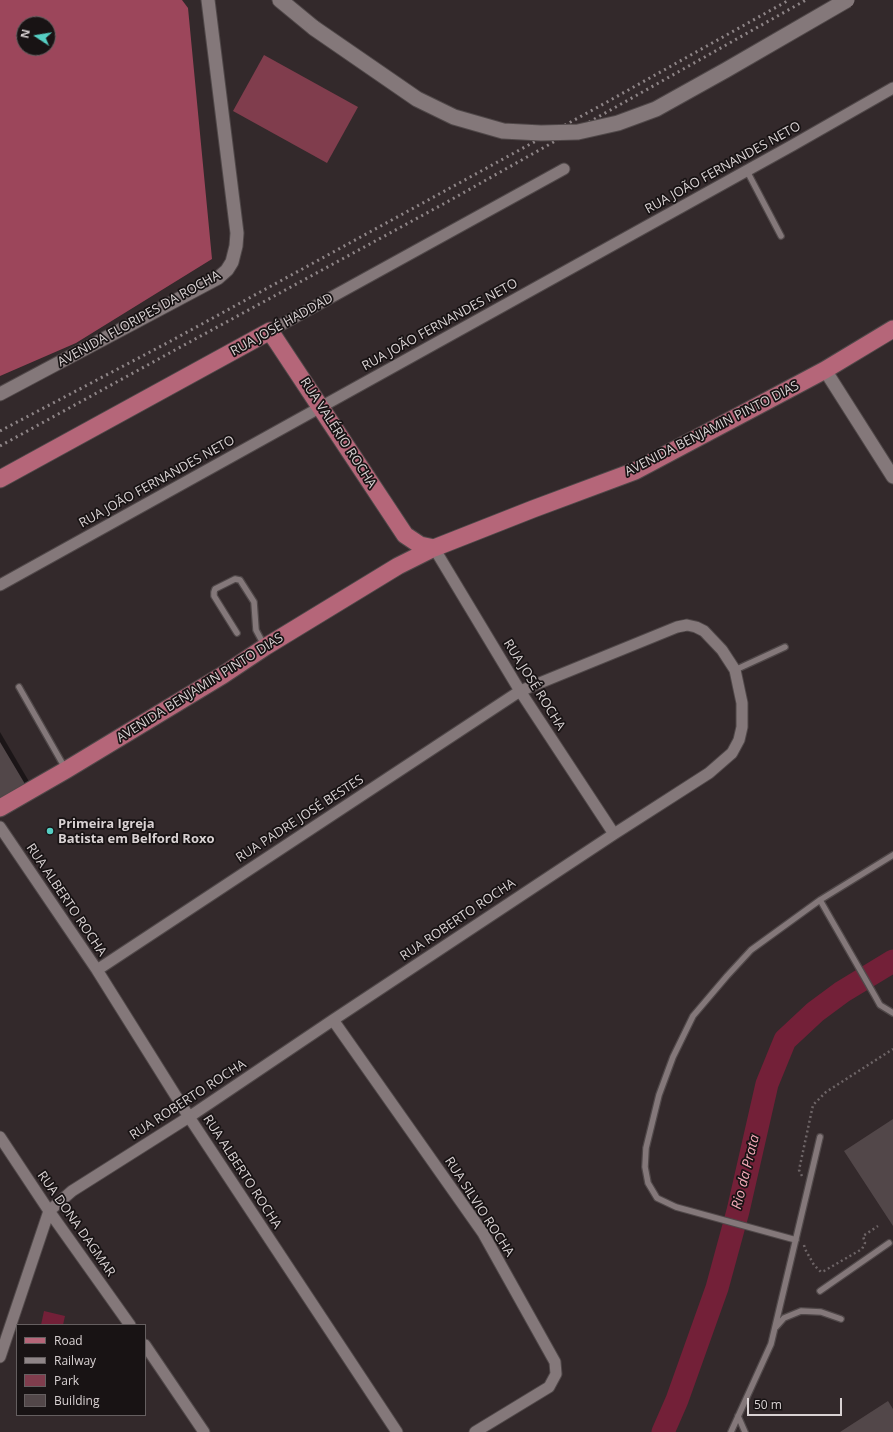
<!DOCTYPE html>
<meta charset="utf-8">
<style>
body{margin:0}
#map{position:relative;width:893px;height:1432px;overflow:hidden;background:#33292b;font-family:"Open Sans",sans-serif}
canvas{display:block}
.legend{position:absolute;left:16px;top:1324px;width:130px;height:92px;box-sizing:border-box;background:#181314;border:1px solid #655f60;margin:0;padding:5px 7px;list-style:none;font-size:12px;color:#d9d2d3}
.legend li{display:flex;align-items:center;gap:8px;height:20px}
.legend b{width:20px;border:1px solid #655f60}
.north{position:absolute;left:16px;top:16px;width:40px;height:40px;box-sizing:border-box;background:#181314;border:1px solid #655f60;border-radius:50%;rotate:282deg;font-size:11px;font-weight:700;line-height:16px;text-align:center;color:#d9d2d3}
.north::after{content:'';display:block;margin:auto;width:14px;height:18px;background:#56cec3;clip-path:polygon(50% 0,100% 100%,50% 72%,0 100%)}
.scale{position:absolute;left:747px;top:1398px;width:95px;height:18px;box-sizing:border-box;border:2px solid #d9d2d3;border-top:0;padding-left:5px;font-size:12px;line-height:14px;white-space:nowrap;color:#d9d2d3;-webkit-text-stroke:3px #181314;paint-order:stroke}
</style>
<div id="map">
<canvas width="893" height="1432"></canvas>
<ul class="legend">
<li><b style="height:5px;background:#b56679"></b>Road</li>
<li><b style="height:5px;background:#8e8587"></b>Railway</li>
<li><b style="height:11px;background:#803d4d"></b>Park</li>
<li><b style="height:11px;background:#524749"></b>Building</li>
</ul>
<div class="north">N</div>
<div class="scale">50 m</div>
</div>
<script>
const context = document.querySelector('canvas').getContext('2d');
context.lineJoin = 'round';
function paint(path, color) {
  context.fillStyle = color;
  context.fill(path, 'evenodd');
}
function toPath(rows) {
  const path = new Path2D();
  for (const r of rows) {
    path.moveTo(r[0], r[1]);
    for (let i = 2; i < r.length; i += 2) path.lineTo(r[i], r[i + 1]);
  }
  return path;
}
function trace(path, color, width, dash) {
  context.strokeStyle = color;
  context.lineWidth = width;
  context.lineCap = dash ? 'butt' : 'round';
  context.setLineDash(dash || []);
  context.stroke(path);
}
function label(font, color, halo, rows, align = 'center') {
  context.font = font + ' "Open Sans",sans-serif';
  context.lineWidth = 3.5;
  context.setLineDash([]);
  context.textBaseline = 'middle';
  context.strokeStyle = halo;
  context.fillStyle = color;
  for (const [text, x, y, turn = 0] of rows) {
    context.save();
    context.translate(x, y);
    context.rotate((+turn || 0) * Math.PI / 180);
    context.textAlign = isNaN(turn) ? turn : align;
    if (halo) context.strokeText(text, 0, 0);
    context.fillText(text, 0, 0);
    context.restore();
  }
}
paint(toPath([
 [264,55,358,107,327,163,233,111]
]), '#803d4d');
paint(toPath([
 [0,0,182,0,188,8,212,259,76,343,0,376],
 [24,24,48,24,48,48,24,48]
]), '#9c465b');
paint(toPath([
 [44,1311,65,1316,63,1325,41,1325]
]), '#732038');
paint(toPath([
 [0,732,34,790,0,810]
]), '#0007');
trace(toPath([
 [663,1432,677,1400,717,1288,738,1211,767,1084,785,1040,815,1012,842,992,893,961]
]), '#732038', 23);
paint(toPath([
 [0,742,25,784,0,799],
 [893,1119,893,1226,844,1151],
 [888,1401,893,1409,893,1432,840,1432]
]), '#524749');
const service = toPath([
 [747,171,781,236],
 [237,633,214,596,214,592,215,589,235,579,240,580,254,602,256,630,264,645],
 [735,670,785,647],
 [19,687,65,768],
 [820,900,875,996,880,1005,893,1013],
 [796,1240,676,1207,657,1198,648,1183,645,1167,646,1148,659,1095,673,1057,693,1016,727,976,751,950,820,900,893,855],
 [820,1291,889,1243],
 [776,1327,784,1318,801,1311,821,1312,841,1319],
 [738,1416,745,1432],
 [731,1432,771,1344,820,1137]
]);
const minor = toPath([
 [270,331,564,169],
 [434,548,520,691,614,834],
 [0,585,793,145,893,88],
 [0,827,97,970,189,1117,397,1432],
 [333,1020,483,1233,555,1362,556,1374,549,1387,475,1432],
 [0,1137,49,1211,130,1325],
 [145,1345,204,1432],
 [0,1357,49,1211,72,1191,189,1117,333,1020,614,834,709,773,732,753,739,740,742,727,742,703,735,670,722,650,704,631,696,627,687,625,677,627,520,691,97,970]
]);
const tertiary = toPath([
 [825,370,893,477],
 [0,394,218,278,227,270,232,262,236,246,237,233,208,0]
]);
const secondary = toPath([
 [280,0,314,28]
]);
const primary = toPath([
 [0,479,270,331,405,535,420,545,434,548],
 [0,808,66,770,223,675,265,647,398,566,434,548,533,509,635,471,825,370,893,329]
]);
trace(service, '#504849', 8);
trace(minor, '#504849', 13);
trace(tertiary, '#504849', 15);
trace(secondary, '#504849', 17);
trace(primary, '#504849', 19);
trace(toPath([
 [802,1176,799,1170,813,1105,826,1092,893,1049],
 [804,1245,805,1249,814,1265,821,1272,824,1271,862,1249,865,1243,863,1236,878,1226]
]), '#6e6567', 2.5, [2, 3]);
trace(service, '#84787a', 5.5);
trace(minor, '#84787a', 11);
trace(tertiary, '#84787a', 13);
trace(secondary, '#84787a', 15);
trace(primary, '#b56679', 17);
trace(toPath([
 [0,431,169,342,598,107,789,0],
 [0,446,175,350,447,202,806,0]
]), '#8e8587', 3, [2, 4]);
const secondaryBridge = toPath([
 [314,28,417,99,454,117,503,131,541,133,578,132,618,123,656,109,726,70,847,0]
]);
trace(secondaryBridge, '#504849', 17, []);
trace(secondaryBridge, '#84787a', 15);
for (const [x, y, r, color] of [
 [50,831,4,"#56cec3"]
]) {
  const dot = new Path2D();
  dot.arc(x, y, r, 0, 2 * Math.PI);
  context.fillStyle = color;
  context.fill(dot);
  trace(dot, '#181314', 1.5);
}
label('13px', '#d9d2d3', '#181314', [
 ["RUA JOÃO FERNANDES NETO",723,168,-29],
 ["AVENIDA FLORIPES DA ROCHA",139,319,-29],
 ["RUA JOSÉ HADDAD",282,325,-29],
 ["RUA JOÃO FERNANDES NETO",440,325,-29],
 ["AVENIDA BENJAMIN PINTO DIAS",712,429,-27],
 ["RUA VALÉRIO ROCHA",338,433,57],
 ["RUA JOÃO FERNANDES NETO",157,482,-29],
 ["RUA JOSÉ ROCHA",534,685,58],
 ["AVENIDA BENJAMIN PINTO DIAS",200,688,-32],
 ["RUA PADRE JOSÉ BESTES",300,819,-33],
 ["RUA ALBERTO ROCHA",66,900,56],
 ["RUA ROBERTO ROCHA",458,920,-34],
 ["RUA ROBERTO ROCHA",188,1100,-33],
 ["RUA ALBERTO ROCHA",242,1172,57],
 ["RUA SILVIO ROCHA",479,1207,57],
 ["RUA DONA DAGMAR",76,1224,55]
]);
label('bold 13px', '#d9d2d3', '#181314', [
 ["Primeira Igreja",58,824],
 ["Batista em Belford Roxo",58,839]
], 'left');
label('italic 14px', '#f4aab8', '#181314', [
 ["Rio da Prata",746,1172,-76]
]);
</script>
